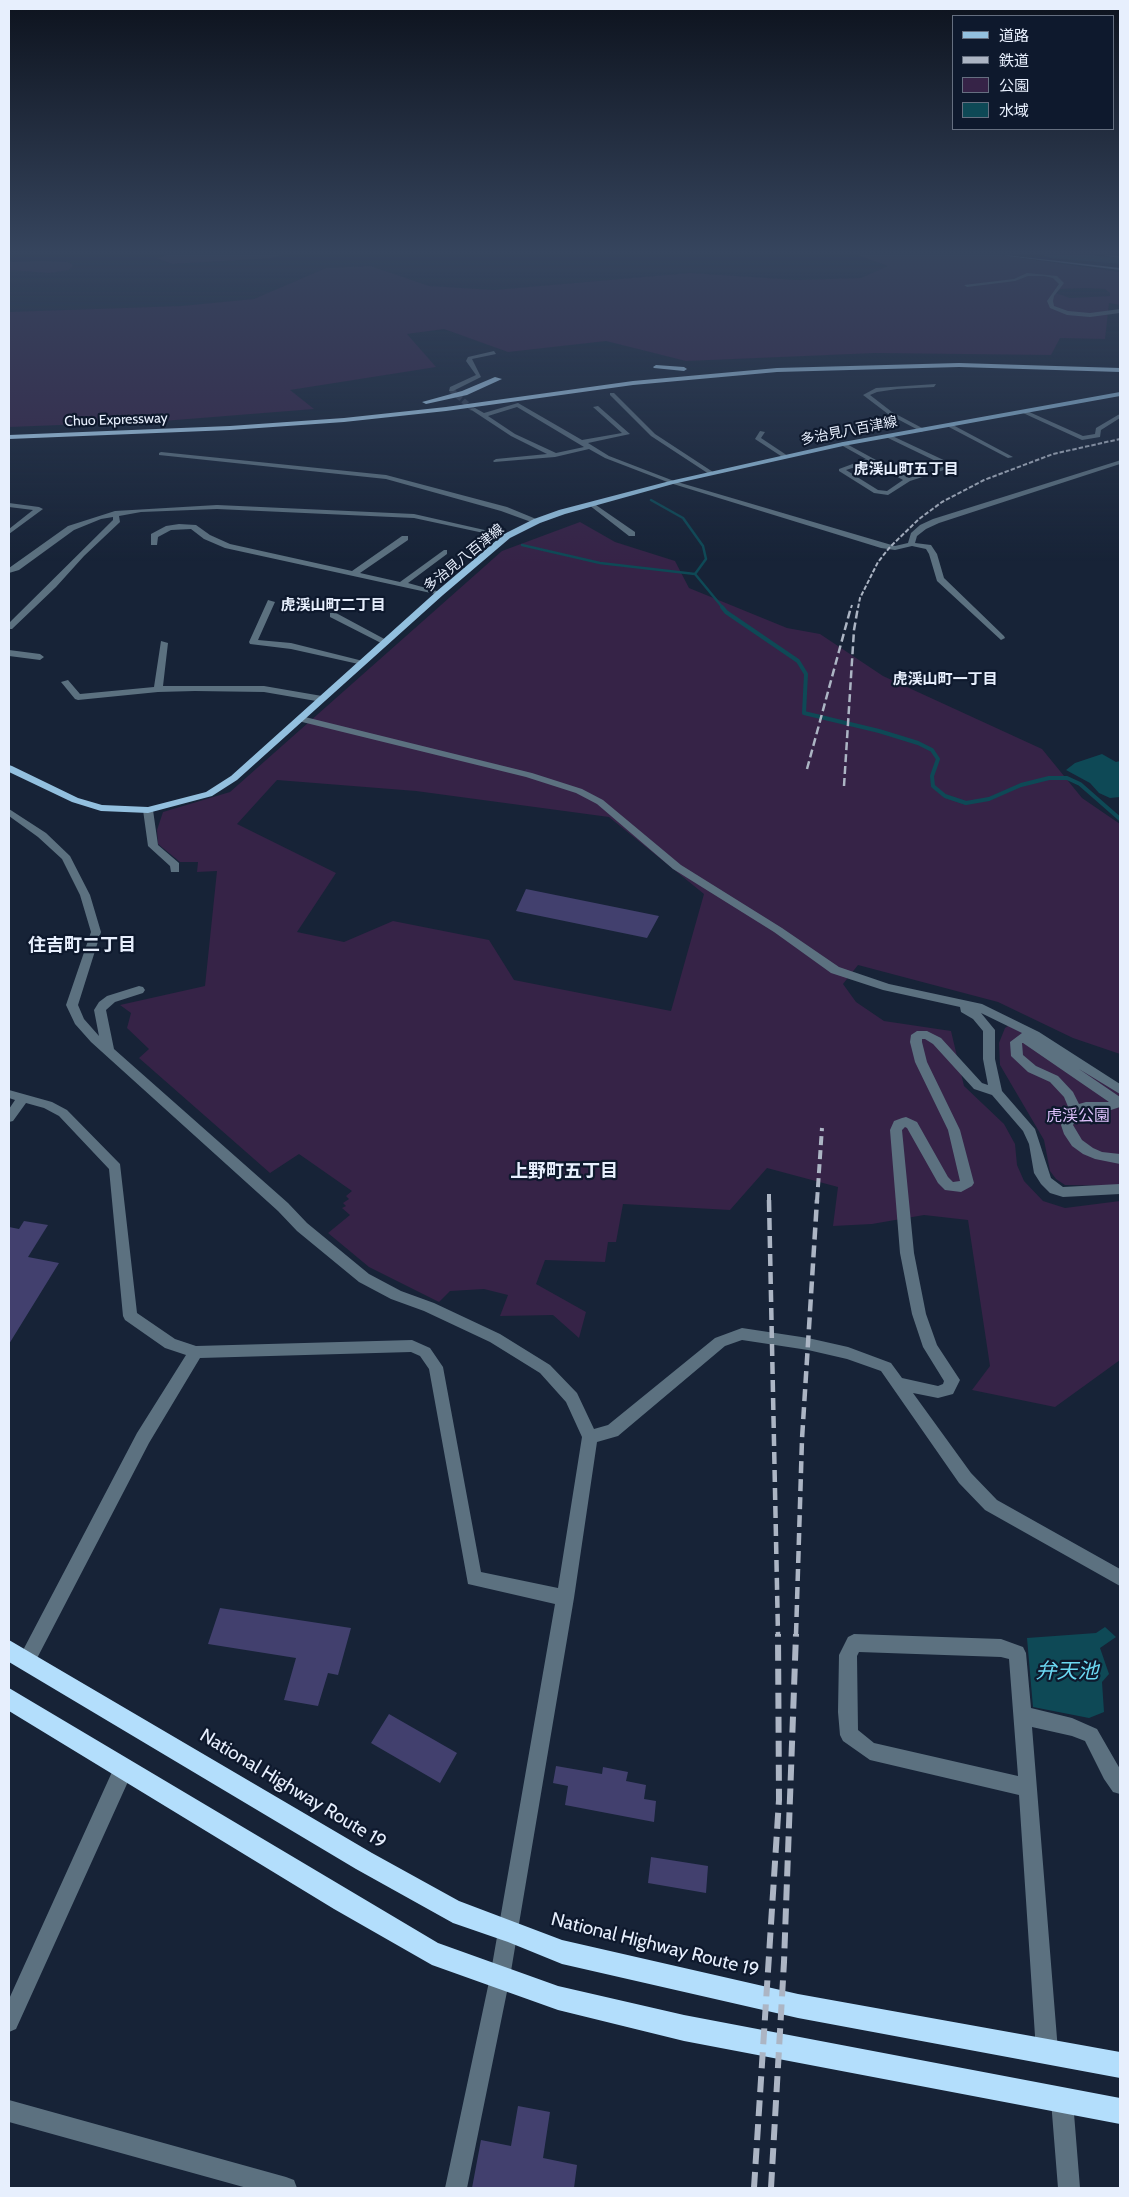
<!DOCTYPE html>
<meta charset="utf-8">
<style>
body{margin:0}
#map{position:relative;width:1129px;height:2197px;overflow:hidden;background:#172337;font-family:Cabin,"Noto Sans JP",sans-serif}
canvas{display:block}
.frame{position:absolute;inset:0;border:10px solid #e7effd;pointer-events:none}
.legend{position:absolute;left:952px;top:15px;width:162px;height:115px;box-sizing:border-box;background:#0e192d;border:1px solid #656f80;margin:0;padding:6px 9px;list-style:none;font-size:15px;color:#e7effd}
.legend li{display:flex;align-items:center;gap:10px;height:25px}
.legend b{width:25px;border:1px solid #656f80}
</style>
<div id="map">
<canvas width="1129" height="2197"></canvas>
<div class="frame"></div>
<ul class="legend">
<li><b style="height:6px;background:#93c0df"></b>道路</li>
<li><b style="height:6px;background:#acb5c4"></b>鉄道</li>
<li><b style="height:14px;background:#362347"></b>公園</li>
<li><b style="height:14px;background:#0e4956"></b>水域</li>
</ul>
</div>
<script>
const context = document.querySelector('canvas').getContext('2d');
context.lineJoin = 'round';
function paint(path, color) {
  context.fillStyle = color;
  context.fill(path, 'evenodd');
}
function toPath(rows) {
  const path = new Path2D();
  for (const r of rows) {
    path.moveTo(r[0], r[1]);
    for (let i = 2; i < r.length; i += 2) path.lineTo(r[i], r[i + 1]);
  }
  return path;
}
function trace(path, color, width, dash) {
  context.strokeStyle = color;
  context.lineWidth = width;
  context.lineCap = dash ? 'butt' : 'round';
  context.setLineDash(dash || []);
  context.stroke(path);
}
function label(font, color, halo, rows, align = 'center') {
  context.font = font + ' Cabin,"Noto Sans JP",sans-serif';
  context.lineWidth = 4.5;
  context.setLineDash([]);
  context.textBaseline = 'middle';
  context.strokeStyle = halo;
  context.fillStyle = color;
  for (const [text, x, y, turn = 0] of rows) {
    context.save();
    context.translate(x, y);
    context.rotate((+turn || 0) * Math.PI / 180);
    context.textAlign = isNaN(turn) ? turn : align;
    if (halo) context.strokeText(text, 0, 0);
    context.fillText(text, 0, 0);
    context.restore();
  }
}
paint(toPath([
 [167,255,282,255,272,258,172,264,157,258],
 [858,255,999,255,1120,272,1120,305,1109,303,1105,339,1060,338,1051,355,875,353,686,361,606,341,508,352,444,329,407,334,436,367,290,390,314,409,163,421,9,427,9,312,182,306,254,299,326,268,371,266,429,286,494,290,690,273,797,280,861,278,888,266],
 [1085,288,1105,289,1110,293,1110,296,1070,298,1056,293,1061,289],
 [43,261,68,262,73,265,69,270,49,273,9,270,9,262],
 [580,522,615,542,675,561,689,588,787,628,820,634,883,676,1042,749,1082,798,1120,824,1120,1054,1073,1038,998,1002,858,965,843,984,856,1002,884,1021,951,1031,964,1086,1004,1124,1015,1144,1017,1165,1024,1181,1043,1201,1065,1208,1120,1201,1120,1360,1055,1407,972,1390,990,1366,968,1220,924,1215,872,1224,833,1226,838,1187,767,1168,730,1210,623,1204,616,1242,608,1242,605,1262,545,1260,536,1284,586,1312,579,1338,553,1315,500,1316,508,1295,484,1289,450,1291,439,1302,369,1267,328,1233,350,1215,342,1208,346,1206,343,1203,349,1199,346,1196,352,1191,299,1154,270,1173,139,1058,149,1049,127,1028,131,1013,120,1005,205,986,217,871,197,872,198,862,180,862,158,844,157,830,163,812,230,792,502,551],
 [277,780,416,791,609,817,704,894,671,1011,514,980,489,940,393,921,344,942,297,932,336,873,237,824],
 [1011,1024,1120,1093,1120,1186,1065,1185,1056,1179,1050,1171,1044,1140,1000,1065,999,1043,1005,1028]
]), '#362347');
paint(toPath([
 [1102,754,1116,762,1120,761,1120,797,1110,798,1099,793,1090,783,1066,770,1075,763],
 [1105,1627,1116,1637,1100,1648,1109,1674,1102,1682,1104,1712,1089,1718,1033,1707,1027,1638,1096,1633]
]), '#0e4956');
trace(toPath([
 [651,500,683,518,703,546,706,559,695,574],
 [522,545,600,563,695,574],
 [695,574,723,608]
]), '#0e4956', 2.5);
trace(toPath([
 [722,607,726,612,798,661,806,674,804,713,879,731,918,743,932,750,938,759,932,776,933,786,945,796,966,803,989,799,1021,785,1049,778,1067,778,1080,784,1120,819]
]), '#0e4956', 4);
paint(toPath([
 [1044,255,1089,255,1120,258,1120,264,1050,258,1044,255]
]), '#0e4956');
paint(toPath([
 [526,889,659,916,647,938,516,911],
 [24,1221,48,1225,28,1257,59,1263,9,1344,9,1227,19,1229],
 [220,1608,351,1628,338,1675,328,1673,318,1706,284,1700,296,1658,208,1644],
 [389,1714,457,1753,440,1783,371,1743],
 [556,1766,602,1774,603,1767,628,1772,626,1781,646,1785,644,1799,656,1801,654,1822,565,1805,568,1786,553,1783],
 [651,1857,708,1866,706,1893,648,1883],
 [518,2106,550,2112,543,2158,577,2165,574,2188,472,2188,481,2140,511,2146]
]), '#42406e');
trace(toPath([
 [451,390,473,409]
]), '#364255', 5.5, [5.5, 2.5]);
paint(toPath([
 [1105,255,1120,256,1120,258,1107,256,1105,255],
 [1027,273,1057,276,1064,283,1054,296,1053,301,1054,306,1068,311,1090,313,1120,309,1120,313,1090,317,1067,315,1050,308,1047,301,1059,284,1053,278,1044,276,1028,276,1015,281,967,287,964,285,1014,279,1027,273],
 [494,351,496,354,472,359,481,377,453,391,449,391,450,387,476,375,466,361,468,357,494,351],
 [936,384,934,387,897,389,877,392,870,395,892,412,924,429,922,432,888,414,863,395,876,388,936,384],
 [610,393,614,393,655,434,713,472,713,474,709,474,651,436,610,395,610,393],
 [518,403,582,440,622,433,593,407,598,406,630,434,588,443,609,456,674,481,895,546,908,543,911,533,920,525,933,519,1118,461,1120,460,1120,464,939,523,926,529,917,536,915,543,931,545,937,554,944,578,1004,636,1005,638,1001,640,937,581,929,554,926,549,912,546,895,550,881,548,670,483,605,458,589,449,555,457,494,462,493,461,496,459,547,454,511,436,470,409,475,408,484,413,518,403],
 [517,407,584,447,556,453,515,434,488,416,517,407],
 [1023,411,1027,411,1083,436,1095,434,1096,428,1118,415,1120,414,1120,418,1101,430,1100,437,1082,440,1023,413,1023,411],
 [947,424,951,424,1013,457,1008,458,947,426,947,424],
 [760,431,765,432,761,438,788,456,788,458,784,458,755,439,760,431],
 [888,434,950,463,953,467,910,481,888,495,874,493,839,471,839,469,866,459,841,445,841,443,843,442,909,478,946,466,886,437,885,436,888,434],
 [871,462,903,480,887,491,878,490,846,470,871,462],
 [161,452,386,475,507,507,541,521,534,523,501,511,386,479,159,455,159,453,161,452],
 [9,503,39,507,43,509,9,534,9,529,33,510,9,507,9,503],
 [589,503,593,503,635,532,635,536,629,536,589,505,589,503],
 [217,505,414,514,511,536,507,538,414,518,217,509,141,512,119,516,120,522,84,556,56,587,12,629,9,629,9,623,113,520,113,517,101,519,74,530,19,570,9,573,9,568,68,526,115,511,217,505],
 [179,524,196,525,210,535,230,544,352,571,402,536,408,536,408,540,360,573,400,582,444,550,447,550,447,554,408,583,444,593,440,595,225,548,204,539,191,529,171,530,158,537,157,545,151,545,151,534,166,526,179,524],
 [268,600,275,602,258,640,291,643,367,662,363,665,291,649,250,644,249,642,268,600],
 [330,613,336,613,390,642,383,644,330,617,330,613],
 [161,641,168,643,163,686,264,686,322,696,326,699,322,702,264,692,195,691,158,692,78,700,75,699,61,682,68,680,80,694,154,687,161,641],
 [9,650,40,654,44,657,40,660,9,656,9,650],
 [301,716,532,773,582,789,603,800,681,865,782,928,839,967,889,984,982,1004,1039,1032,1120,1084,1120,1094,1079,1069,1120,1097,1120,1107,1111,1110,1087,1110,1080,1113,1073,1125,1082,1140,1093,1148,1102,1152,1120,1154,1120,1164,1095,1159,1083,1154,1072,1146,1064,1134,1061,1125,1069,1109,1064,1097,1050,1082,1028,1072,1011,1056,1010,1042,1022,1033,981,1013,995,1030,995,1059,1002,1091,1035,1129,1051,1178,1063,1187,1120,1184,1120,1194,1063,1197,1050,1193,1041,1184,1034,1173,1029,1144,1023,1131,992,1095,974,1089,933,1044,925,1039,922,1039,922,1042,927,1062,960,1130,974,1183,972,1186,961,1192,945,1190,938,1183,907,1128,905,1127,902,1130,914,1253,926,1314,937,1345,960,1380,953,1394,938,1398,913,1393,971,1473,997,1500,1120,1569,1120,1586,985,1510,959,1483,881,1371,847,1359,808,1350,742,1340,725,1346,618,1436,597,1442,574,1598,510,1977,467,2188,445,2188,490,1977,555,1604,468,1584,429,1369,420,1356,411,1352,200,1358,149,1443,33,1666,27,1669,21,1666,18,1660,21,1654,137,1433,186,1355,165,1348,125,1320,123,1316,109,1169,59,1116,44,1108,26,1103,13,1121,9,1122,9,1109,15,1100,9,1098,9,1090,52,1102,67,1110,120,1164,137,1313,175,1339,196,1346,412,1340,430,1348,443,1367,481,1572,558,1588,582,1437,566,1402,540,1373,490,1342,424,1311,391,1299,359,1282,297,1231,278,1211,91,1042,75,1024,66,1005,91,932,80,895,62,859,38,837,9,816,9,809,46,833,70,856,90,895,101,932,78,1005,84,1019,99,1036,94,1010,99,1002,107,996,139,986,143,987,145,990,143,993,115,1002,106,1010,114,1049,288,1203,307,1223,369,1274,401,1291,434,1303,500,1334,550,1365,577,1393,594,1429,608,1425,715,1338,742,1328,808,1338,848,1347,891,1363,902,1378,938,1386,943,1384,944,1381,923,1347,912,1314,900,1253,890,1130,894,1121,902,1118,906,1117,917,1122,948,1177,953,1182,960,1181,948,1130,915,1062,910,1042,911,1035,917,1031,927,1031,941,1038,982,1083,988,1085,983,1059,983,1031,973,1019,961,1012,960,1007,883,990,831,973,774,932,673,869,597,804,576,793,526,777,298,721,298,717,301,716],
 [1022,1043,1023,1043,1109,1102,1086,1102,1079,1104,1073,1092,1058,1076,1036,1066,1023,1055,1022,1043],
 [148,807,153,810,158,845,179,863,179,872,171,872,170,866,148,846,143,810,148,807],
 [854,1634,1001,1639,1023,1647,1026,1653,1031,1708,1072,1718,1097,1729,1120,1769,1120,1794,1113,1792,1104,1779,1085,1741,1072,1736,1032,1727,1058,2051,1055,2059,1047,2062,1039,2059,1036,2051,1019,1795,870,1760,843,1741,840,1735,838,1712,839,1655,848,1637,854,1634],
 [859,1652,1001,1657,1009,1659,1018,1776,874,1743,858,1730,857,1656,859,1652],
 [124,1759,131,1761,133,1768,131,1775,16,2029,9,2032,9,1999,117,1761,124,1759],
 [1062,2090,1070,2093,1073,2101,1080,2188,1058,2188,1051,2101,1054,2093,1062,2090],
 [9,2100,286,2177,294,2180,297,2188,247,2188,9,2122,9,2100]
]), '#5c7180');
paint(toPath([
 [1005,255,1120,268,1120,270,1007,256,1005,255],
 [1120,392,1120,396,843,446,673,484,565,514,540,523,510,538,443,595,237,780,212,796,148,813,101,811,72,802,9,772,9,765,12,766,78,798,102,805,148,807,206,792,231,776,437,591,504,534,534,519,559,510,670,481,843,442,1120,392]
]), '#93c0df');
paint(toPath([
 [959,363,1120,368,1120,372,959,367,777,372,633,385,446,411,344,422,230,430,9,439,9,435,230,426,344,418,446,407,633,381,777,368,959,363],
 [656,365,684,367,687,369,684,371,654,368,653,367,656,365],
 [495,377,502,379,467,395,426,404,422,402,462,391,495,377],
 [9,1640,372,1853,459,1901,562,1940,798,1994,1120,2052,1120,2078,798,2018,562,1964,508,1942,453,1923,356,1869,9,1662,9,1640],
 [9,1688,438,1943,558,1986,684,2015,1120,2098,1120,2124,684,2041,558,2010,432,1965,334,1909,9,1711,9,1688]
]), '#b3defc');
trace(toPath([
 [851,608,852,605],
 [858,608,860,598,878,562,890,547,919,519,942,502,984,480,1053,454,1120,439]
]), '#acb5c4', 2, [4.5, 2]);
trace(toPath([
 [807,769,851,607],
 [844,786,854,630,858,607]
]), '#acb5c4', 2.5, [8, 4]);
trace(toPath([
 [769,1194,769,1201],
 [817,1201,822,1128]
]), '#acb5c4', 4, [9, 5]);
trace(toPath([
 [769,1200,778,1635],
 [796,1635,802,1439,817,1200]
]), '#acb5c4', 4.5, [12, 6]);
trace(toPath([
 [754,2188,779,1800,778,1634],
 [771,2188,784,1962,796,1634]
]), '#acb5c4', 6, [16, 8]);
const sky = context.createLinearGradient(0, 0, 0, 562);
sky.addColorStop(0, '#0d131e');
sky.addColorStop(0.45, '#36455e');
sky.addColorStop(1, '#36455e00');
context.fillStyle = sky;
context.fillRect(0, 0, 1129, 562);
label('14px', '#e7effd', '#0e192d', [
 ["Chuo Expressway",116,420,-2],
 ["多治見八百津線",849,431,-11],
 ["多治見八百津線",464,558,-39]
]);
label('bold 15px', '#e7effd', '#0e192d', [
 ["虎渓山町五丁目",906,470],
 ["虎渓山町二丁目",333,606],
 ["虎渓山町一丁目",945,680]
]);
label('16px', '#dcc0fa', '#0e192d', [
 ["虎渓公園",1078,1116]
]);
label('bold 18px', '#e7effd', '#0e192d', [
 ["住吉町二丁目",82,946],
 ["上野町五丁目",564,1172]
]);
label('19px', '#e7effd', '#0e192d', [
 ["National Highway Route 19",293,1789,31],
 ["National Highway Route 19",655,1945,14]
]);
label('italic 21px', '#6bd8f2', '#0e192d', [
 ["弁天池",1067,1672]
]);
</script>
